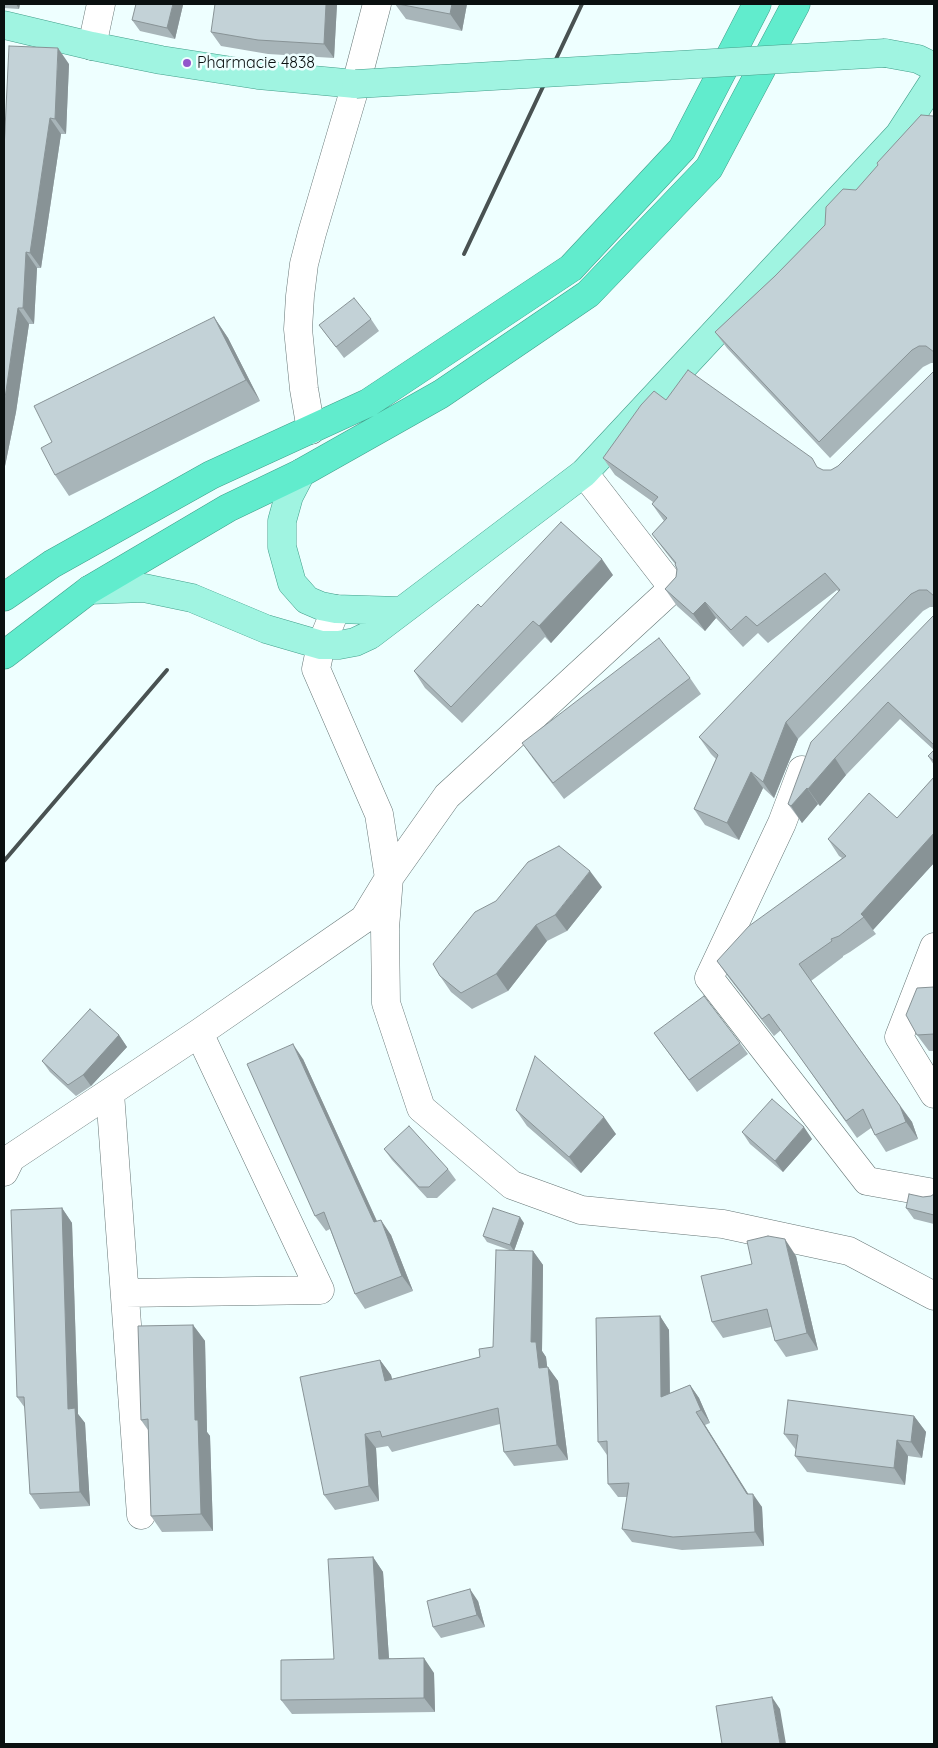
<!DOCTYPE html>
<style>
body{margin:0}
#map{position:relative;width:938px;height:1748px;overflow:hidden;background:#eff;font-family:Quicksand,sans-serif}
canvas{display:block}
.frame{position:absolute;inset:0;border:5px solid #0a1010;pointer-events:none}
</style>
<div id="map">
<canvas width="938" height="1748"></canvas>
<div class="frame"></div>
</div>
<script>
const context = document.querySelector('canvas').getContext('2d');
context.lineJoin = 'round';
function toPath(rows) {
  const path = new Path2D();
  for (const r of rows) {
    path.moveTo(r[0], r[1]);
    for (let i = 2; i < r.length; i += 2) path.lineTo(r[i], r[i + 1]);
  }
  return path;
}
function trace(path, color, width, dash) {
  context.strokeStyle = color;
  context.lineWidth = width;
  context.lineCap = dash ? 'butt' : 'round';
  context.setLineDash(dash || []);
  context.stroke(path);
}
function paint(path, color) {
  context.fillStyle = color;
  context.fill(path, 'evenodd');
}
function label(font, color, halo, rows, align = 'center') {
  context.font = font + ' Quicksand,sans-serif';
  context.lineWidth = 5;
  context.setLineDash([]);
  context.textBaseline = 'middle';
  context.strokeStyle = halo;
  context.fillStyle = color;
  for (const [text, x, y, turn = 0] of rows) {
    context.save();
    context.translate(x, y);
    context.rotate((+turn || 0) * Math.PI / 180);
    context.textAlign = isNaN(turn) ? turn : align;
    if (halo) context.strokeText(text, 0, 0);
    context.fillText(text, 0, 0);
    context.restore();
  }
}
const minor = toPath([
 [92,46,101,4],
 [311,430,304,389,298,329,300,296,304,264,312,233,356,84,377,4],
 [336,609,321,645,316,669,379,814,389,878,385,928,386,1003,421,1108,512,1185,581,1210,723,1224,849,1251,934,1296],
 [802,770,782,823,709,978,867,1181,934,1193],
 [934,947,899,1037,934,1094],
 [110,1093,141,1515],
 [4,1172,11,1158,199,1033,364,919,389,878,447,796,673,588,584,473],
 [125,1293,320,1290,199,1033]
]);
const major = toPath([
 [4,25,92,46,161,60,258,75,356,84],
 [885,53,918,59,934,67],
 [301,473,289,496,282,521,282,547,292,583,307,600,321,606,336,609,400,611],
 [89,590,144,588,192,598,266,629,321,645,339,645,355,642,370,635,584,473,899,135,934,81]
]);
const highway = toPath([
 [4,597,52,564,211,475,368,403,571,268,682,149,757,4],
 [4,655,89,590,228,508,301,473,441,394,588,294,709,168,796,4]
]);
trace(minor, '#667676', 29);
trace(major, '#439f8b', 29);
trace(highway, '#439f8b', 29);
trace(minor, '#fff', 28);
trace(major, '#a0f4e1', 28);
trace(highway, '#61eccd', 28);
trace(toPath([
 [464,254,582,4],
 [4,861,167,670]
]), '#495252', 4);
const majorBridge = toPath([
 [356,84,885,53]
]);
trace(majorBridge, '#439f8b', 29, []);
trace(majorBridge, '#a0f4e1', 28);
paint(toPath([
 [4,4,20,4,19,9,4,8],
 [337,4,334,58,268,54,221,46,211,32],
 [395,4,467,4,462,31,406,19],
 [183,5,175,39,140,31,132,20],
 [69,64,66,134,61,134,41,268,37,268,34,324,29,324,16,412,5,466,4,466,4,150],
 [934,115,934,363,931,363,923,367,830,458,727,348,715,332,775,276,825,225,856,190],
 [214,317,228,338,260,401,69,496,55,475,52,442],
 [371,319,379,331,344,358,319,325],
 [934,371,934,607,930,607,923,611,798,739,774,798,763,788,739,840,705,825,694,809,716,759,711,754,699,737,839,592,837,590,768,643,758,633,743,647,716,618,705,631,677,606,665,589,676,577,677,569,675,564,664,550,652,534,664,521,652,504,653,502,615,475,603,458,666,400,823,470,831,470,838,466],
 [613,575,551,643,545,637,462,723,425,688,414,671,481,607],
 [934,615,934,765,928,756,934,750,900,719,846,775,820,806,818,804,802,823,800,820,788,804],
 [690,678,701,694,564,799,534,760,522,743],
 [934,777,934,863,873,930,876,934,850,952,843,956,843,957,811,981,912,1122,918,1139,886,1152,875,1135,871,1128,857,1138,781,1030,774,1036,729,978,717,961,842,858,839,856,828,839,897,818],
 [602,887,567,931,547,941,508,991,472,1009,451,992,440,976],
 [934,986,934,1051,929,1051,917,1035],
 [654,1033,740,1043,748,1054,697,1092],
 [119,1035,127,1047,91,1086,76,1096,50,1072,42,1061],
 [303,1059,377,1221,391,1235,413,1291,365,1309,355,1294,330,1229,326,1231,315,1216],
 [516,1110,616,1134,581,1173,527,1126],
 [742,1132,812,1139,783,1172,750,1144],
 [384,1149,448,1169,456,1180,437,1198,427,1198,392,1160],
 [934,1194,934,1224,914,1219,906,1208,923,1197,931,1196],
 [62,1208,72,1223,78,1414,85,1423,90,1506,40,1509,30,1494,25,1408,17,1397],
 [524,1223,514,1251,533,1251,543,1265,542,1351,546,1357,547,1367,558,1381,568,1460,514,1466,504,1452,500,1424,392,1452,388,1446,376,1448,379,1501,335,1510,324,1495,380,1360,391,1375,392,1379,480,1357,493,1347,512,1251,487,1242,483,1236],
 [796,1256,818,1350,786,1357,775,1341,771,1327,723,1338,712,1322],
 [660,1316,669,1330,670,1393,690,1385,699,1398,710,1423,705,1425,748,1494,762,1507,764,1546,682,1550,632,1542,622,1529,627,1497,618,1497,608,1484,607,1455,598,1442],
 [193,1325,205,1341,207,1432,210,1436,213,1531,162,1532,151,1516,148,1430,141,1420],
 [914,1416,926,1432,922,1458,908,1456,905,1485,807,1472,795,1456,796,1450,784,1434],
 [373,1557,383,1572,389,1658,434,1673,435,1712,292,1714,281,1700,334,1659],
 [478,1601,485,1627,441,1638,433,1627]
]), '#a8b5b9');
paint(toPath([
 [16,4,20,4,19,9],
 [173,4,183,4,183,5,175,39,167,28],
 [326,4,337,4,334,58,324,44],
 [452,4,467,4,462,31,450,14],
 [58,48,69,64,66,134,55,119],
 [50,118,61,134,41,268,30,253],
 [26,252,37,268,34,324,23,308],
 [18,308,29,324,16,412,5,466,4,465,4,405],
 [214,317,228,338,260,401,246,380],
 [602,559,613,575,551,643,539,626],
 [705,602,716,618,705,631,693,614],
 [786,722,798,739,774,798,763,782],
 [835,758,846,775,820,806,808,789],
 [751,772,763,788,739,840,727,823],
 [807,788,818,804,802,823,791,806],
 [934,833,934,863,873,930,861,914],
 [590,871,602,887,567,931,555,915],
 [536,925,547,941,508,991,496,974],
 [119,1035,127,1047,91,1086,83,1075],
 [293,1044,303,1059,384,1237,374,1222],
 [900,1106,912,1122,918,1139,906,1122],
 [604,1117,616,1134,581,1173,569,1157],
 [804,1127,812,1139,783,1172,775,1161],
 [62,1208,72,1223,78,1414,85,1423,90,1506,80,1492,68,1409],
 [520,1217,524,1223,514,1251,510,1245],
 [381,1220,391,1235,413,1291,402,1276],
 [785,1239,796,1256,818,1350,807,1333],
 [533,1251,543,1265,542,1351,546,1357,549,1382,539,1368,531,1342],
 [660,1316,669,1330,670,1410,661,1397],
 [193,1325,205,1341,207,1432,210,1436,213,1531,201,1514,195,1420],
 [380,1360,391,1375,396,1395,385,1381],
 [548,1367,558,1381,568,1460,557,1445],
 [690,1385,699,1398,710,1423,701,1410],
 [696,1412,705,1425,754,1503,753,1494,762,1507,764,1546,755,1532,747,1494],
 [914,1416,926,1432,922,1458,911,1442],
 [365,1434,376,1448,379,1501,369,1486],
 [897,1440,908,1456,905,1485,894,1468],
 [373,1557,383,1572,390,1673,379,1659],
 [470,1589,478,1601,485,1627,477,1615],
 [424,1658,434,1673,435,1712,424,1698],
 [772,1697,780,1709,786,1744,780,1744]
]), '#889396');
const building = toPath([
 [136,4,173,4,167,28,132,20,136,4],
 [215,4,326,4,324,44,258,40,211,32,215,4],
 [398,4,452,4,450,14,398,4],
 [9,46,58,48,55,119,50,118,30,253,26,252,23,308,18,308,4,405,4,150,9,46],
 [921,115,933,116,934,115,934,352,926,346,919,346,912,350,819,442,715,332,775,276,825,225,826,207,843,189,856,190,878,165,877,163,921,115],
 [354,298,371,319,336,347,319,325,354,298],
 [214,317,246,380,55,475,41,448,52,442,34,406,214,317],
 [688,370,812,458,817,467,823,470,831,470,838,466,934,371,934,596,927,590,919,590,911,594,786,722,763,782,751,772,727,823,694,809,718,755,699,737,840,590,825,573,757,626,746,616,731,630,705,602,693,614,665,589,676,577,677,569,675,564,676,563,652,534,667,518,652,504,658,497,603,458,641,405,654,391,666,400,688,370],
 [561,522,602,559,539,626,533,621,451,707,414,671,478,604,481,607,561,522],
 [934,615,934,745,888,702,835,758,808,789,807,788,791,806,788,804,811,742,934,615],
 [659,638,690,678,553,783,522,743,659,638],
 [934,750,934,761,928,756,934,750],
 [934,777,934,833,861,914,864,917,839,936,831,939,832,941,799,964,900,1106,906,1122,875,1135,863,1109,846,1121,769,1014,762,1019,717,961,749,926,846,856,828,839,869,793,897,818,934,777],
 [559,846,590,871,555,915,536,925,496,974,461,993,440,976,433,964,475,912,496,901,528,862,559,846],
 [934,986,934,1034,917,1035,906,1015,917,988,934,987,934,986],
 [704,996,740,1043,689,1080,654,1033,704,996],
 [90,1009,119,1035,83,1075,68,1085,42,1061,90,1009],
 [293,1044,374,1222,381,1220,402,1276,355,1294,324,1212,315,1216,247,1064,293,1044],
 [535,1056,604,1117,569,1157,516,1110,535,1056],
 [772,1099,804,1127,775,1161,742,1132,772,1099],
 [409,1126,448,1169,429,1187,419,1187,384,1149,409,1126],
 [909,1194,923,1197,931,1196,934,1194,934,1215,906,1208,909,1194],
 [62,1208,68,1409,75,1408,80,1492,30,1494,24,1397,17,1397,11,1210,62,1208],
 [493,1208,520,1217,510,1245,483,1236,493,1208],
 [768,1236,785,1239,807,1333,775,1341,767,1309,712,1322,701,1276,752,1264,747,1241,768,1236],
 [496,1250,533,1251,531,1342,536,1342,539,1368,548,1367,557,1445,504,1452,498,1408,382,1437,380,1431,365,1434,369,1486,324,1495,300,1377,380,1360,385,1381,480,1357,479,1349,493,1347,496,1250],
 [660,1316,661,1397,690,1385,701,1410,696,1412,747,1494,753,1494,755,1532,673,1537,622,1529,629,1483,608,1484,607,1441,598,1442,596,1318,660,1316],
 [193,1325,195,1420,198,1420,201,1514,151,1516,148,1419,141,1420,138,1326,193,1325],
 [788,1400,914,1416,911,1442,897,1440,894,1468,795,1456,798,1435,784,1434,788,1400],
 [373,1557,379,1659,424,1658,424,1698,281,1700,281,1660,334,1659,328,1559,373,1557],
 [470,1589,477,1615,433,1627,427,1601,470,1589],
 [772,1697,780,1744,722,1744,716,1706,772,1697]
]);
paint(building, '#c3d2d7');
trace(building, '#889396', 1);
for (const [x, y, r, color] of [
 [187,63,5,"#9255cb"]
]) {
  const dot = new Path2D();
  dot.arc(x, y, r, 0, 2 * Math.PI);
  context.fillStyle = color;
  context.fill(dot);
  trace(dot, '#eff', 2);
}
label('16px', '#0a1010', '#eff', [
 ["Pharmacie 4838",197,63]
], 'left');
</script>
